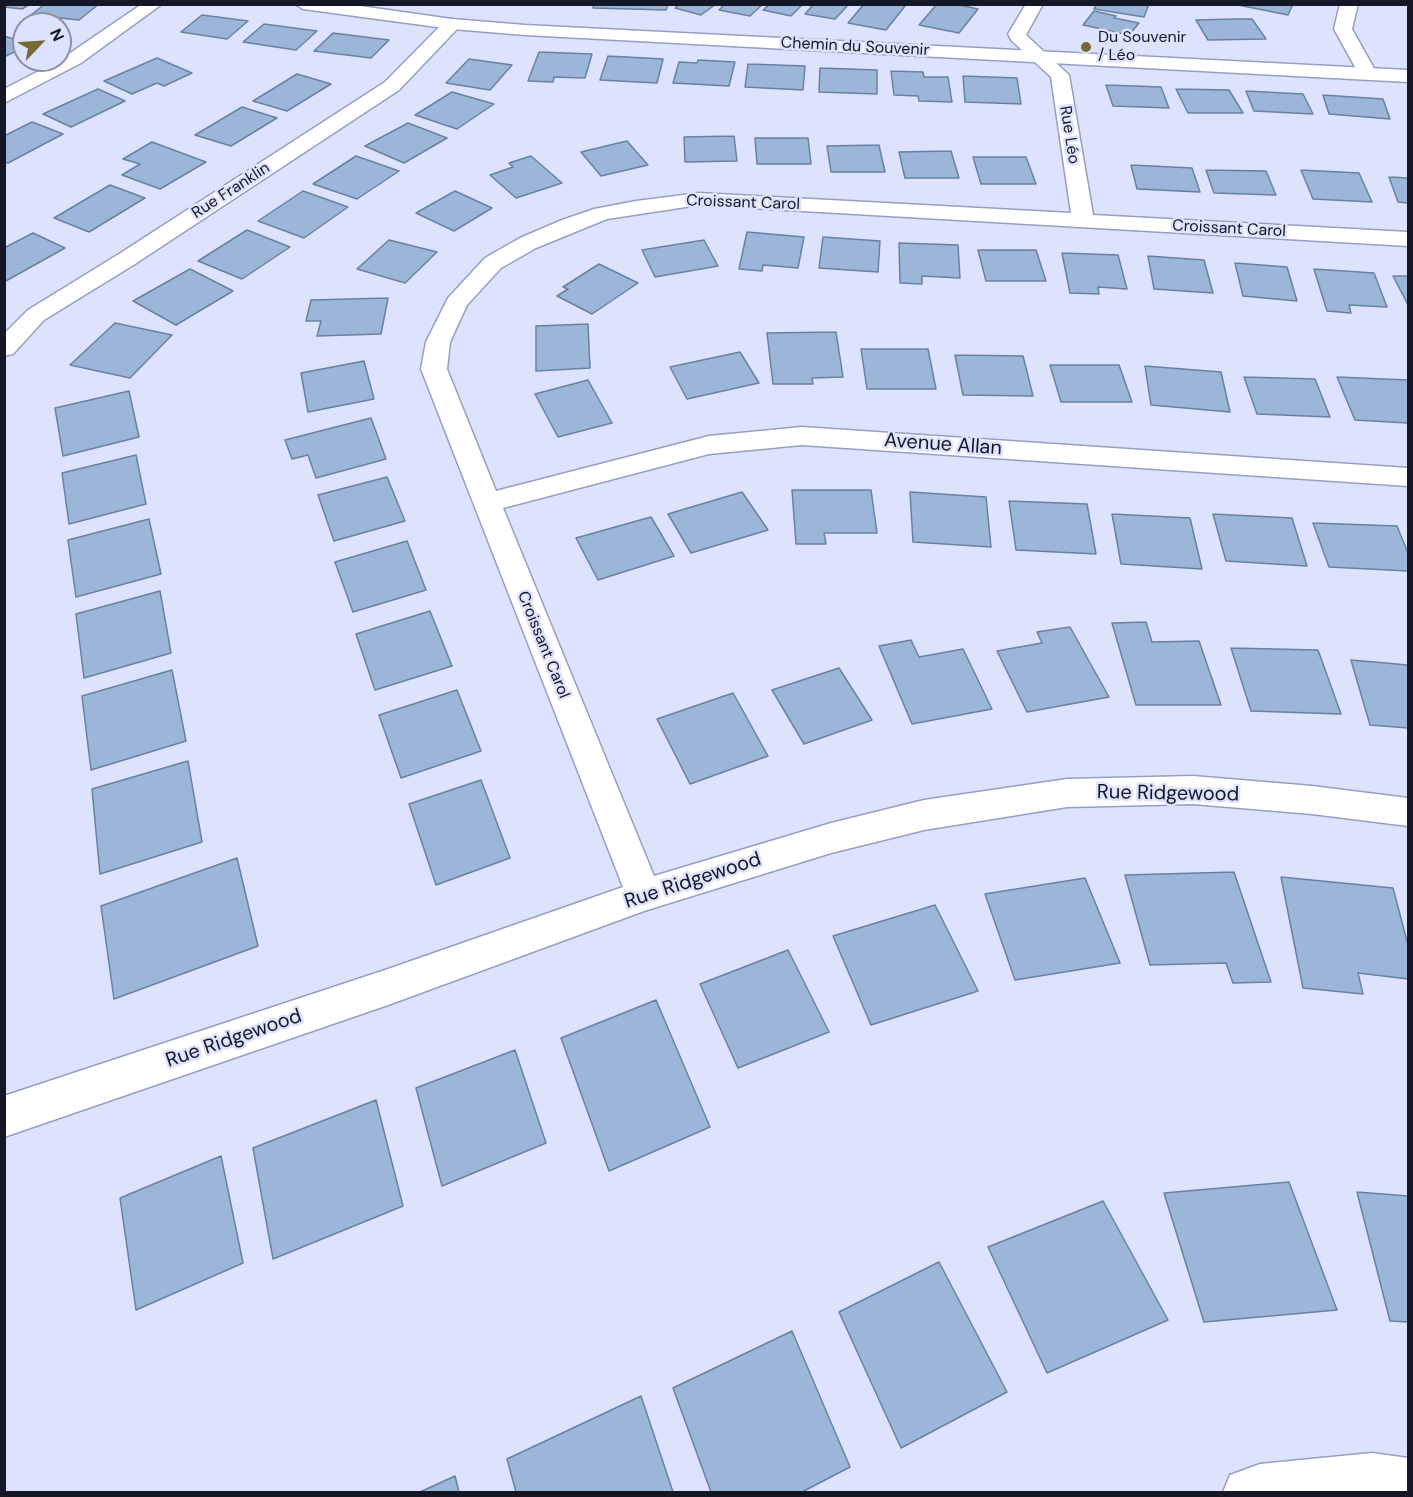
<!DOCTYPE html>
<meta charset="utf-8">
<style>
body{margin:0}
#map{position:relative;width:1413px;height:1497px;overflow:hidden;background:#dee3fd;font-family:"DM Sans",sans-serif}
canvas{display:block}
.frame{position:absolute;inset:0;border:6px solid #141725;pointer-events:none}
.north{position:absolute;left:12px;top:12px;width:60px;height:60px;box-sizing:border-box;background:#dee3fd;border:2px solid #8d91a7;border-radius:50%;rotate:65deg;font-size:16px;font-weight:700;line-height:24px;text-align:center;color:#141725}
.north::after{content:'';display:block;margin:auto;width:21px;height:27px;background:#756936;clip-path:polygon(50% 0,100% 100%,50% 72%,0 100%)}
</style>
<div id="map">
<canvas width="1413" height="1497"></canvas>
<div class="frame"></div>
<div class="north">N</div>
</div>
<script>
const context = document.querySelector('canvas').getContext('2d');
context.lineJoin = 'round';
function paint(path, color) {
  context.fillStyle = color;
  context.fill(path, 'evenodd');
}
function toPath(rows) {
  const path = new Path2D();
  for (const r of rows) {
    path.moveTo(r[0], r[1]);
    for (let i = 2; i < r.length; i += 2) path.lineTo(r[i], r[i + 1]);
  }
  return path;
}
function trace(path, color, width, dash) {
  context.strokeStyle = color;
  context.lineWidth = width;
  context.lineCap = dash ? 'butt' : 'round';
  context.setLineDash(dash || []);
  context.stroke(path);
}
function label(font, color, halo, rows, align = 'center') {
  context.font = font + ' "DM Sans",sans-serif';
  context.lineWidth = 5;
  context.setLineDash([]);
  context.textBaseline = 'middle';
  context.strokeStyle = halo;
  context.fillStyle = color;
  for (const [text, x, y, turn = 0] of rows) {
    context.save();
    context.translate(x, y);
    context.rotate((+turn || 0) * Math.PI / 180);
    context.textAlign = isNaN(turn) ? turn : align;
    if (halo) context.strokeText(text, 0, 0);
    context.fillText(text, 0, 0);
    context.restore();
  }
}
const building = toPath([
 [4,4,30,4,22,9,4,7,4,4],
 [45,4,99,4,79,20,31,15,45,4],
 [594,4,668,4,666,10,593,8,594,4],
 [680,4,716,4,701,15,675,8,680,4],
 [725,4,763,4,750,16,719,10,725,4],
 [770,4,803,4,791,16,763,10,770,4],
 [814,4,849,4,835,19,805,14,814,4],
 [864,4,898,4,905,6,886,30,848,23,864,4],
 [937,4,955,4,978,9,959,33,919,25,937,4],
 [1097,4,1149,4,1144,17,1094,9,1097,4],
 [1233,4,1293,4,1288,15,1233,4],
 [1094,11,1116,16,1114,18,1139,23,1129,35,1083,25,1094,11],
 [202,15,248,21,227,39,181,32,202,15],
 [1235,19,1252,19,1266,39,1208,40,1196,20,1235,19],
 [264,24,317,31,296,50,243,42,264,24],
 [333,33,389,40,371,58,314,51,333,33],
 [4,36,24,42,24,47,4,57,4,36],
 [539,52,592,54,585,78,554,77,553,82,528,81,539,52],
 [608,56,663,59,657,83,600,80,608,56],
 [157,58,192,73,164,86,157,83,132,94,104,81,157,58],
 [469,59,512,65,490,90,446,83,469,59],
 [698,60,735,62,729,86,673,83,679,62,697,63,698,60],
 [748,64,805,66,803,90,745,87,748,64],
 [820,68,877,70,877,94,819,92,820,68],
 [891,71,923,72,924,77,948,77,952,102,919,101,918,96,894,95,891,71],
 [297,74,331,84,287,111,253,101,297,74],
 [963,76,1017,78,1021,104,965,102,963,76],
 [1106,85,1161,87,1169,108,1113,106,1106,85],
 [98,89,125,101,71,127,43,114,98,89],
 [1176,89,1229,90,1243,113,1188,113,1176,89],
 [1246,91,1303,94,1313,114,1254,111,1246,91],
 [452,92,494,104,457,129,415,115,452,92],
 [1323,95,1383,99,1390,119,1329,114,1323,95],
 [242,107,277,118,231,146,195,135,242,107],
 [32,122,63,134,8,163,4,162,4,136,32,122],
 [408,123,447,138,404,163,365,146,408,123],
 [734,136,737,161,685,162,684,137,734,136],
 [755,138,808,138,811,164,757,164,755,138],
 [627,141,648,165,601,176,581,152,627,141],
 [152,142,206,162,160,189,122,175,140,164,123,159,152,142],
 [879,145,885,172,831,172,827,146,879,145],
 [951,151,959,178,905,178,899,152,951,151],
 [356,156,399,171,357,199,313,184,356,156],
 [531,156,562,183,516,198,490,175,513,167,509,163,531,156],
 [973,157,1026,157,1036,184,981,184,973,157],
 [1131,165,1192,168,1200,192,1137,189,1131,165],
 [1206,170,1266,171,1276,195,1214,193,1206,170],
 [1301,170,1359,173,1372,202,1313,199,1301,170],
 [1389,177,1408,178,1408,203,1398,202,1389,177],
 [110,185,145,198,89,232,54,218,110,185],
 [303,191,348,207,304,238,258,221,303,191],
 [455,191,492,208,454,231,416,213,455,191],
 [247,230,290,247,242,279,198,261,247,230],
 [747,232,804,237,798,268,763,265,762,271,739,269,747,232],
 [33,233,65,248,4,282,4,248,33,233],
 [823,237,880,241,878,272,819,268,823,237],
 [389,240,437,252,405,283,357,269,389,240],
 [704,240,718,266,655,277,642,250,704,240],
 [899,243,958,245,960,278,922,276,922,284,900,283,899,243],
 [978,250,1036,250,1046,281,986,281,978,250],
 [1062,253,1118,255,1127,289,1098,287,1099,294,1070,293,1062,253],
 [1148,256,1204,260,1213,293,1154,289,1148,256],
 [1235,263,1287,267,1297,301,1243,296,1235,263],
 [599,264,638,283,592,314,557,296,568,289,563,287,599,264],
 [190,269,233,291,176,325,133,301,190,269],
 [1314,269,1374,273,1387,307,1349,305,1351,313,1327,311,1314,269],
 [1393,276,1408,276,1408,305,1393,276],
 [388,298,381,334,317,336,321,321,306,321,311,300,388,298],
 [115,323,172,335,130,378,70,365,115,323],
 [588,324,590,368,536,371,536,326,588,324],
 [836,332,843,377,812,378,813,384,773,384,767,333,836,332],
 [861,349,928,349,936,389,867,389,861,349],
 [740,352,759,383,687,399,670,367,740,352],
 [955,355,1023,356,1033,396,963,395,955,355],
 [364,361,374,399,308,412,301,373,364,361],
 [1050,365,1119,365,1132,402,1061,402,1050,365],
 [1145,366,1221,372,1230,412,1151,405,1145,366],
 [1244,377,1315,379,1330,417,1257,414,1244,377],
 [1337,377,1408,380,1408,423,1355,420,1337,377],
 [588,380,612,423,558,437,535,394,588,380],
 [129,391,139,437,63,456,55,408,129,391],
 [371,418,386,459,316,478,308,455,292,459,285,440,371,418],
 [136,455,146,504,69,524,62,473,136,455],
 [387,477,405,521,334,541,318,495,387,477],
 [792,490,871,490,877,533,824,533,826,544,796,544,792,490],
 [742,492,768,530,691,553,668,514,742,492],
 [910,492,986,497,991,547,913,542,910,492],
 [1009,501,1087,504,1096,554,1016,550,1009,501],
 [1112,514,1190,518,1202,569,1121,564,1112,514],
 [1213,514,1292,518,1307,566,1226,561,1213,514],
 [651,517,674,556,598,580,576,538,651,517],
 [149,519,161,574,76,597,68,540,149,519],
 [1313,523,1397,526,1408,553,1408,571,1329,567,1313,523],
 [407,541,426,590,353,612,335,562,407,541],
 [160,591,171,653,84,678,76,614,160,591],
 [430,611,452,666,375,690,356,634,430,611],
 [1146,622,1152,642,1199,641,1221,705,1136,705,1112,623,1146,622],
 [1070,627,1109,697,1027,712,997,651,1042,643,1037,632,1070,627],
 [911,640,919,657,963,649,992,709,912,724,879,646,911,640],
 [1231,648,1318,650,1341,714,1251,711,1231,648],
 [1351,660,1408,665,1408,728,1370,725,1351,660],
 [839,668,872,720,804,744,772,690,839,668],
 [172,670,186,741,91,770,82,696,172,670],
 [457,690,481,751,401,778,379,715,457,690],
 [733,693,768,756,690,784,657,719,733,693],
 [188,761,202,842,100,874,92,789,188,761],
 [481,780,510,858,436,885,409,804,481,780],
 [237,858,258,946,114,999,101,906,237,858],
 [1234,872,1271,982,1233,983,1226,963,1150,965,1125,875,1234,872],
 [1281,877,1393,888,1408,945,1408,979,1358,973,1363,994,1303,988,1281,877],
 [1085,878,1120,963,1015,980,985,894,1085,878],
 [935,905,978,991,871,1025,833,936,935,905],
 [788,950,829,1032,738,1068,700,984,788,950],
 [656,1000,710,1127,609,1171,561,1038,656,1000],
 [515,1050,546,1143,442,1186,416,1088,515,1050],
 [376,1100,403,1206,273,1259,253,1148,376,1100],
 [221,1156,243,1263,136,1310,120,1198,221,1156],
 [1289,1182,1337,1310,1204,1322,1164,1193,1289,1182],
 [1357,1192,1408,1196,1408,1322,1390,1321,1357,1192],
 [1103,1201,1168,1320,1047,1373,988,1247,1103,1201],
 [939,1262,1007,1392,901,1448,839,1312,939,1262],
 [792,1331,850,1467,802,1492,711,1492,673,1388,792,1331],
 [641,1396,673,1492,516,1492,507,1459,641,1396],
 [455,1476,459,1492,420,1492,455,1476]
]);
paint(building, '#9cb6d9');
trace(building, '#6881a2', 1.5);
const street = toPath([
 [142,4,162,4,81,63,4,103,4,89,60,60,142,4],
 [1026,4,1043,4,1026,35,1069,75,1093,215,1408,232,1408,246,699,205,607,219,536,248,501,268,467,305,450,342,447,369,496,491,709,436,802,427,1408,468,1408,486,802,445,709,454,503,508,654,876,831,823,924,800,1067,779,1193,776,1312,786,1408,798,1408,826,1312,814,1193,804,1067,807,924,830,831,853,644,911,388,1005,4,1137,4,1096,388,969,623,887,421,369,426,342,448,298,485,258,520,238,562,220,594,209,636,201,699,193,1071,213,1051,77,1012,41,1008,34,1026,4],
 [1340,4,1358,4,1352,29,1376,72,1374,76,1360,76,1334,29,1340,4],
 [452,19,458,20,461,24,458,28,399,90,135,264,44,320,13,354,4,356,4,334,28,310,119,254,385,82,446,20,452,19],
 [1372,1453,1408,1458,1408,1492,1223,1492,1230,1475,1260,1464,1372,1453]
]);
const secondary = toPath([
 [295,4,346,4,452,19,525,25,1408,70,1408,82,525,35,452,29,303,9,295,4]
]);
trace(street, '#959ec5', 3);
trace(secondary, '#959ec5', 3);
paint(street, '#fff');
paint(secondary, '#fff');
for (const [x, y, r, color] of [
 [1086,47,6,"#756936"]
]) {
  const dot = new Path2D();
  dot.arc(x, y, r, 0, 2 * Math.PI);
  context.fillStyle = color;
  context.fill(dot);
  trace(dot, '#dee3fd', 2);
}
label('16px', '#141725', '#dee3fd', [
 ["Du Souvenir",1098,38],
 ["/ Léo",1098,56]
], 'left');
label('16px', '#141725', '#dee3fd', [
 ["Chemin du Souvenir",855,47,3],
 ["Rue Léo",1069,135,81],
 ["Rue Franklin",231,191,-33],
 ["Croissant Carol",743,203,2],
 ["Croissant Carol",1229,229,3],
 ["Croissant Carol",543,645,68]
]);
label('20px', '#141725', '#dee3fd', [
 ["Avenue Allan",943,445,4],
 ["Rue Ridgewood",1168,794,1],
 ["Rue Ridgewood",693,881,-18],
 ["Rue Ridgewood",234,1039,-19]
]);
</script>
